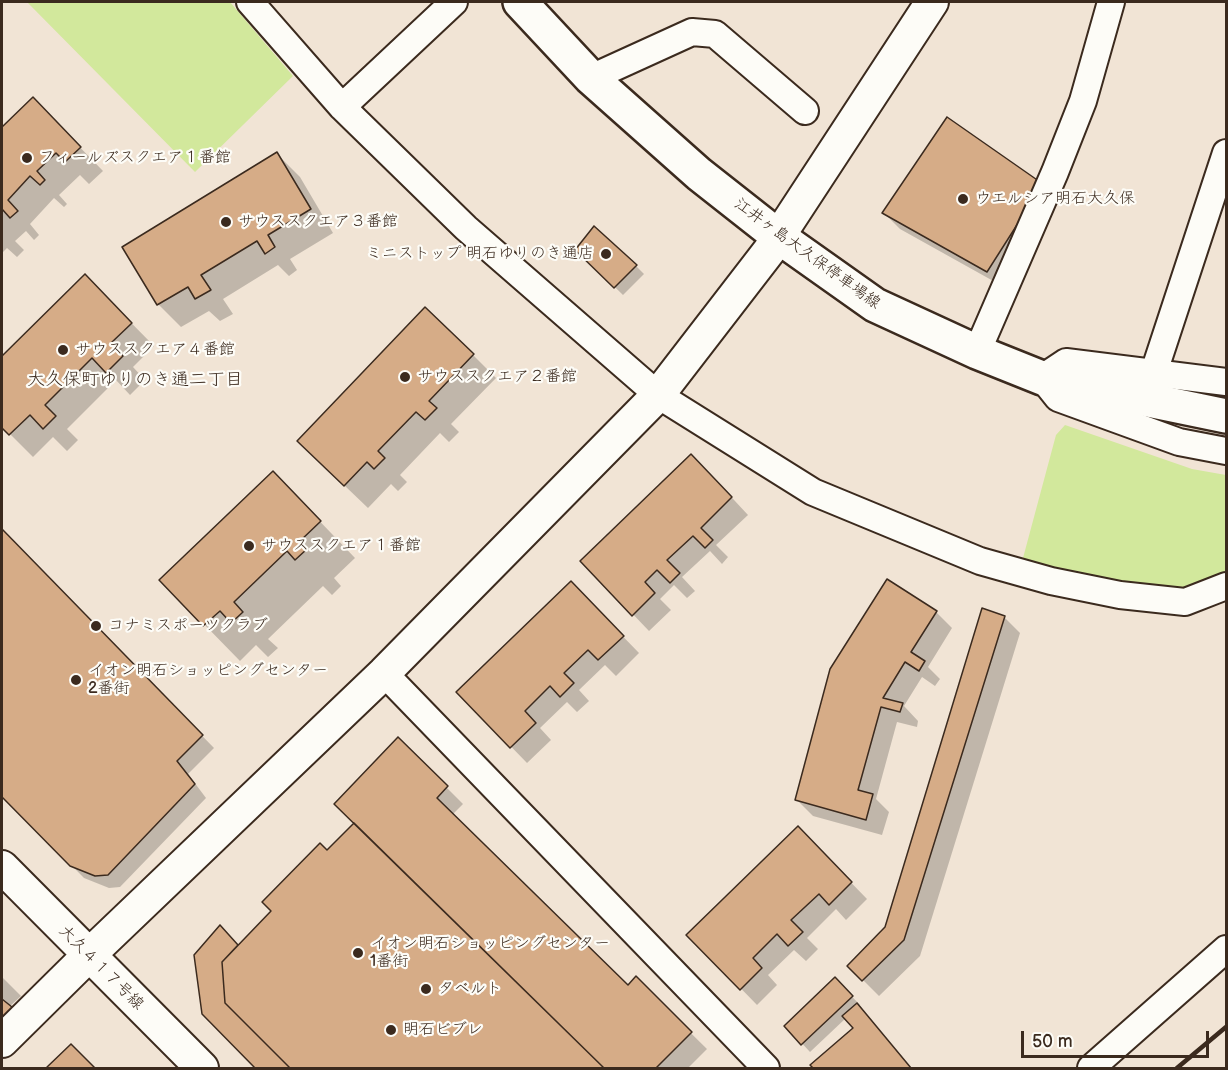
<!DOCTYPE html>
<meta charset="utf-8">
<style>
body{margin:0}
#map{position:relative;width:1228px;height:1070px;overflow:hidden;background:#f1e4d5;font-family:"Balsamiq Sans",sans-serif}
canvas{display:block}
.frame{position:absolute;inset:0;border:3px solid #3b2a1e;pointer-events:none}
.scale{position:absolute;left:1021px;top:1031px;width:188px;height:27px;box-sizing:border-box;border:3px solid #3b2a1e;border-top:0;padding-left:8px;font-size:18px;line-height:21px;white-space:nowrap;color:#3b2a1e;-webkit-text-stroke:4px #fdfcf7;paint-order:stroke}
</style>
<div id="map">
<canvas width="1228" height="1070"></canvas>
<div class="frame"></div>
<div class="scale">50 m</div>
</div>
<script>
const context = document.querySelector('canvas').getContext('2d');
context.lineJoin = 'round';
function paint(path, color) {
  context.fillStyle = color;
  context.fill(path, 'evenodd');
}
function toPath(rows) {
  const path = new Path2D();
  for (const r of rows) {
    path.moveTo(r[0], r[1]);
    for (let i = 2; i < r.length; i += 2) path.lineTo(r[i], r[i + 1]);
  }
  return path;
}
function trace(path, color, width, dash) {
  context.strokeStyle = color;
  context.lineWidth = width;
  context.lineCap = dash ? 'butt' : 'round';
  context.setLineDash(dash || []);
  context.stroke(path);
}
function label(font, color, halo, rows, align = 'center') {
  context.font = font + ' "Balsamiq Sans","Klee One",sans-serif';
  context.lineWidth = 4.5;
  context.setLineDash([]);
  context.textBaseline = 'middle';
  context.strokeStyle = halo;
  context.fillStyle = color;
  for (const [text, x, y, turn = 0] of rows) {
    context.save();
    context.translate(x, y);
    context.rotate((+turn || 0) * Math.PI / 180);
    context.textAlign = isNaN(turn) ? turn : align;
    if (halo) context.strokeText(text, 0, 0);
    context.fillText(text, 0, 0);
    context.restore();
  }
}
paint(toPath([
 [27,2,230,2,293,76,195,172],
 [1065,425,1192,469,1226,475,1226,577,1189,593,1098,578,1030,564,1023,558,1056,435]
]), '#d2e89c');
paint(toPath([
 [33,99,103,171,89,184,80,175,59,195,67,204,64,207,54,198,30,224,39,235,34,240,26,231,15,241,24,250,17,257,7,248,2,253,2,129],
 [277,154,300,177,333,233,290,259,297,270,289,276,278,265,223,299,233,314,220,321,209,311,181,327,158,304,124,247],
 [1042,185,1058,201,1004,287,900,229,884,213],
 [577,250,636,266,644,274,623,295],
 [85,276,154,346,133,367,145,380,130,395,116,380,67,429,78,440,67,451,53,437,33,457,2,426,2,358],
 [473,355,496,378,451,424,459,432,449,442,440,433,400,475,407,482,398,491,391,484,368,508,322,464],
 [708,472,748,515,716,545,728,557,722,564,710,551,682,577,695,591,687,598,674,585,660,599,671,610,649,631,582,561],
 [308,509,355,558,334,578,341,586,332,595,323,586,268,639,278,648,268,657,256,645,240,661,161,580],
 [2,531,214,748,188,774,206,798,120,887,109,888,84,878,2,795],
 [571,583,639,653,616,676,605,665,579,690,589,701,577,712,567,702,540,728,551,740,527,763,458,692],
 [936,612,952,628,928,667,940,679,935,686,922,677,904,706,918,721,917,727,897,722,876,799,889,812,882,835,813,816,797,800],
 [1004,617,1020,633,920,956,879,996,849,966,886,928],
 [398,739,463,804,452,815,628,987,636,979,707,1049,688,1068,257,1068,203,1013,220,927,239,946,356,823],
 [798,828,867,899,846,920,836,909,807,938,818,949,806,961,794,950,768,975,777,985,757,1005,689,935],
 [2,977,21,996,9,1007,2,1024],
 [835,979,860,1005,858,1006,911,1068,815,1068,812,1065,855,1028,846,1018,810,1052,786,1026],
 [71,1046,93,1068,48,1068]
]), '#0003');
const building = toPath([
 [33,97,81,147,65,162,56,153,37,171,45,180,40,185,30,176,8,200,18,211,10,218,2,209,2,127,33,97],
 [947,117,1043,184,987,272,882,213,947,117],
 [277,152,311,209,268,235,275,247,265,254,257,241,201,275,211,290,195,299,188,287,157,305,122,247,277,152],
 [594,226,637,265,614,288,575,250,594,226],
 [85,274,132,323,111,343,123,356,106,373,92,358,45,405,56,416,43,429,30,415,9,435,2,428,2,356,85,274],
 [425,307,474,354,429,401,437,408,425,420,416,412,378,451,385,458,374,469,367,462,344,486,297,441,425,307],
 [691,454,732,497,701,528,713,540,705,548,693,536,667,560,680,573,670,583,657,570,645,582,655,593,632,616,580,561,691,454],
 [273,471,321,521,299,542,307,549,295,560,287,551,234,602,243,612,231,623,220,611,203,626,159,580,273,471],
 [2,529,203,735,177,761,195,784,108,875,95,876,70,866,2,797,2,529],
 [887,579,937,611,911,652,925,661,919,671,905,662,883,698,903,703,900,712,881,707,858,790,873,794,866,820,795,800,830,669,887,579],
 [571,581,624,636,598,660,588,650,564,673,574,683,560,697,550,686,525,711,536,723,510,748,456,692,571,581],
 [982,608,1005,616,904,940,862,981,847,966,885,927,982,608],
 [398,737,448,786,437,798,628,985,636,976,692,1032,656,1068,604,1068,334,804,398,737],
 [354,823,604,1068,290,1068,225,1003,222,962,271,911,262,902,320,843,327,850,354,823],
 [798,826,852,882,829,905,819,894,791,920,803,932,788,946,777,934,753,958,762,968,740,990,686,935,798,826],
 [220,925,238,945,222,962,225,1003,290,1068,255,1068,202,1014,194,955,220,925],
 [835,977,853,996,801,1045,784,1026,835,977],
 [2,999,17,1011,2,1024,2,999],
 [857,1003,911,1068,813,1068,810,1065,853,1028,842,1016,857,1003],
 [71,1044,95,1068,46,1068,71,1044]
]);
paint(building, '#d6ac87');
trace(building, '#3b2a1e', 1.5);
const minor = toPath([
 [250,2,342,107,466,228,658,395,813,492,980,561,1051,581,1120,595,1185,602,1226,586],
 [591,78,692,32,715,34,805,111],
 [342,107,454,2],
 [977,352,1055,172,1083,101,1111,2],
 [1154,372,1226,153],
 [1226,382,1066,362,1042,378,1058,398,1179,442,1226,451],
 [384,673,766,1068],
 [1091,1068,1226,949]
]);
const tertiary = toPath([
 [2,867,202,1068],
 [2,1041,88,956,384,673,658,395,769,251,932,2]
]);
const secondary = toPath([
 [520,2,591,78,699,174,779,237,875,305,977,352,1042,378,1226,416]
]);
trace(minor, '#3b2a1e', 30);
trace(tertiary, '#3b2a1e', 36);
trace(secondary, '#3b2a1e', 38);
trace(minor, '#fdfcf7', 26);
trace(tertiary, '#fdfcf7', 32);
trace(secondary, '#fdfcf7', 33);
trace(toPath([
 [1177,1068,1226,1027]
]), '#3b2a1e', 4.5);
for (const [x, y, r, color] of [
 [27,158,6,"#3b2a1e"],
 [963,199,6,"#3b2a1e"],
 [226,222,6,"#3b2a1e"],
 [606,254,6,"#3b2a1e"],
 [63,350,6,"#3b2a1e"],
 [405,377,6,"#3b2a1e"],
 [249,546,6,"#3b2a1e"],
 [96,626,6,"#3b2a1e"],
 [76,680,6,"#3b2a1e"],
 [358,953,6,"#3b2a1e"],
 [426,989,6,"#3b2a1e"],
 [391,1030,6,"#3b2a1e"]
]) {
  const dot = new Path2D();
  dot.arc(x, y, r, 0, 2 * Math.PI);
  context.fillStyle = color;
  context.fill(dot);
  trace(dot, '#fdfcf7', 2);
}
label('16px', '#3b2a1e', '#fdfcf7', [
 ["フィールズスクエア１番館",39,158],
 ["ウエルシア明石大久保",975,199],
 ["サウススクエア３番館",238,222],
 ["ミニストップ 明石ゆりのき通店",594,254,"right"],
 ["サウススクエア４番館",75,350],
 ["サウススクエア２番館",417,377],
 ["サウススクエア１番館",261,546],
 ["コナミスポーツクラブ",108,626],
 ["イオン明石ショッピングセンター",88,671],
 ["2番街",88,689],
 ["イオン明石ショッピングセンター",370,944],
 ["1番街",370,962],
 ["タベルト",438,989],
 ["明石ビブレ",403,1030]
], 'left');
label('16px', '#3b2a1e', '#fdfcf7', [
 ["江井ヶ島大久保停車場線",807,254,36],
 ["大久４１７号線",101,968,45]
]);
label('18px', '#3b2a1e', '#fdfcf7', [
 ["大久保町ゆりのき通二丁目",135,380]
]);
</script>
